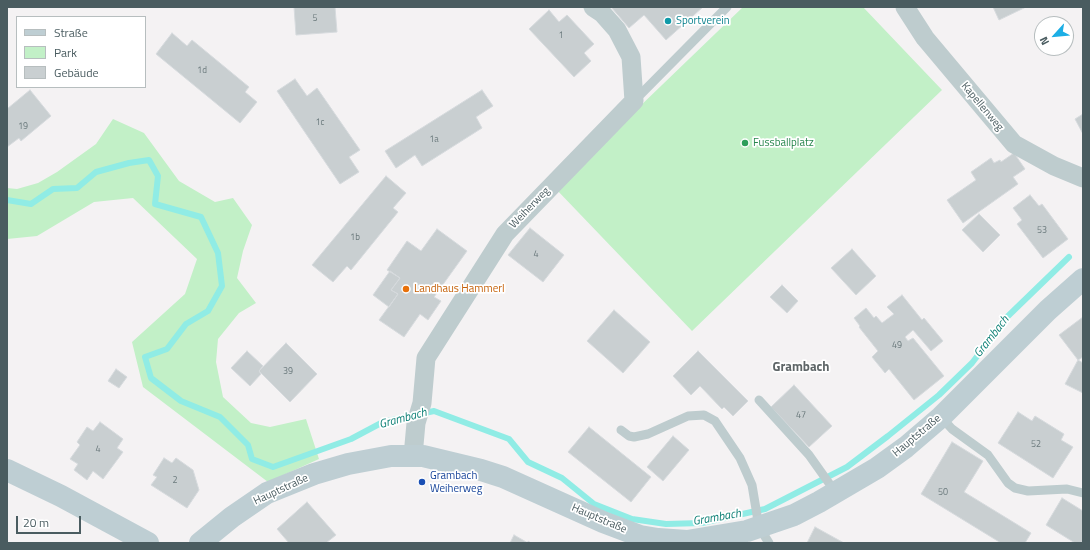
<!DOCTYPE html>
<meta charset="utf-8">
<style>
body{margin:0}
#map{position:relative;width:1090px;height:550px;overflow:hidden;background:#f4f2f3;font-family:"Titillium Web",sans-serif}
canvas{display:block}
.frame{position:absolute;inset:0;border:8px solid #4a5c60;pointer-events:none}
.legend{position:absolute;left:16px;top:16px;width:130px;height:72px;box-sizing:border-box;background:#fff;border:1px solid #b7bebf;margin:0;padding:5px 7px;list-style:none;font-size:12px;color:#4a5c60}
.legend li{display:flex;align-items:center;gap:8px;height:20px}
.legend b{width:20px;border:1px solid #b7bebf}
.north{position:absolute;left:1034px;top:16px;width:40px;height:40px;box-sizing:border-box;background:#fff;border:1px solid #b7bebf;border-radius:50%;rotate:243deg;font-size:11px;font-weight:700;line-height:16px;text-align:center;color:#4a5c60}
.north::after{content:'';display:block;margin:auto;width:14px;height:18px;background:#1caee5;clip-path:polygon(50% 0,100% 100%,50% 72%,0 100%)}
.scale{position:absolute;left:16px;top:516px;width:65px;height:18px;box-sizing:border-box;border:2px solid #4a5c60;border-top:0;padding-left:5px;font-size:12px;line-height:14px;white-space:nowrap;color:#4a5c60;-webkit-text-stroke:3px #fff;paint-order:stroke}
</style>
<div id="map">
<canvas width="1090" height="550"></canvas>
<div class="frame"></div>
<ul class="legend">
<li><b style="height:5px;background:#beced3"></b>Straße</li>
<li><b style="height:11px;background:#c2f0c7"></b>Park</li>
<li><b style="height:11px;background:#c9cfd1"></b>Gebäude</li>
</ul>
<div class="north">N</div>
<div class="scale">20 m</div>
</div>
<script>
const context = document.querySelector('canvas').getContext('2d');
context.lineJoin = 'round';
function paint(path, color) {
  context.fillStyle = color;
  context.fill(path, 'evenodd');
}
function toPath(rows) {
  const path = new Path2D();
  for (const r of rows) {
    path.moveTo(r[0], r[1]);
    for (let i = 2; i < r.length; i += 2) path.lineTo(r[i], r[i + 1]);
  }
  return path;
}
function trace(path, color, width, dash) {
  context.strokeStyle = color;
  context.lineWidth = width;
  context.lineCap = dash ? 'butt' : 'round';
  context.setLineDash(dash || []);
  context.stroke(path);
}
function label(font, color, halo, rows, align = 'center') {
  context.font = font + ' "Titillium Web",sans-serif';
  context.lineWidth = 3.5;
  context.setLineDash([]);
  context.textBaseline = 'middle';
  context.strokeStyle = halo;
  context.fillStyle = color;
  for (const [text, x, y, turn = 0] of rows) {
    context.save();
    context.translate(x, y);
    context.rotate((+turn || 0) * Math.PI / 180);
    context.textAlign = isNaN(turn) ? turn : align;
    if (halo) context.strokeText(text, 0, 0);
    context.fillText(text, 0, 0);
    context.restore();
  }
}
paint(toPath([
 [743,7,863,7,942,90,692,331,555,188],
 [113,119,144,133,179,181,215,202,233,198,252,225,243,251,237,278,256,303,239,313,218,339,216,362,223,397,251,423,270,427,306,419,319,459,268,482,143,387,132,342,185,294,197,259,133,198,94,202,37,236,7,239,7,188,17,189,38,183,57,172,96,144]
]), '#c2f0c7');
trace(toPath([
 [7,200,31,204,53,189,77,188,96,172,129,163,149,160,158,176,155,204,201,217,218,253,222,286,208,311,186,324,167,349,145,357,151,378,181,401,220,417,248,445,252,459,273,467,351,439,383,422,434,411,509,439,528,462,562,478,594,504,632,519,666,524,702,523,765,509,847,467,888,436,939,395,972,363,1007,317,1069,257]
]), '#90ece5', 6);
const building = toPath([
 [294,7,335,7,337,32,296,35,294,7],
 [611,7,703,7,666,40,644,15,629,28,611,7],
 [993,7,1026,7,999,20,993,7],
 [549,10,559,22,567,15,594,44,584,53,591,61,574,77,529,29,549,10],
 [172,33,187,46,192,40,249,87,245,92,257,102,240,123,156,54,172,33],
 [295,79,307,96,317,88,360,150,349,157,359,172,340,184,277,91,295,79],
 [30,90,51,116,21,141,19,138,7,147,7,109,30,90],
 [482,90,493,106,476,117,482,128,422,166,415,155,396,168,385,151,482,90],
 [1083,114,1083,134,1075,119,1083,114],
 [1014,153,1025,169,1013,177,1018,184,963,223,947,200,976,180,971,172,991,158,994,163,1000,160,1001,162,1014,153],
 [386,176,406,193,393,208,398,212,351,270,347,266,333,282,312,265,386,176],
 [1030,195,1039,206,1042,204,1068,239,1043,258,1017,224,1022,220,1013,208,1030,195],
 [979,214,1000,235,983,252,962,230,979,214],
 [530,228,564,255,543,282,508,255,530,228],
 [437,229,467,251,434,297,441,301,428,320,420,314,404,337,379,320,398,294,391,290,400,278,387,270,407,241,421,251,437,229],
 [852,249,876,276,856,295,831,268,852,249],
 [390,271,400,278,391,290,398,294,389,307,373,295,390,271],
 [782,285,798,301,787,313,770,297,782,285],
 [902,295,922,320,924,318,943,341,931,351,913,330,905,337,908,341,913,338,944,376,914,400,889,369,885,373,872,357,878,351,859,327,860,326,854,318,866,308,874,318,876,316,882,323,894,314,887,307,902,295],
 [614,310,650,342,623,373,587,341,614,310],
 [1083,317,1083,357,1078,360,1059,335,1083,317],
 [286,343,317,374,290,402,259,371,286,343],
 [247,351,263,366,259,371,261,374,250,386,231,368,247,351],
 [698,351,748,401,733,416,724,407,722,409,700,386,691,395,673,376,698,351],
 [1078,360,1083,363,1083,393,1065,384,1078,360],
 [116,369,127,377,119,388,108,381,116,369],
 [794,385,832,426,809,447,771,407,794,385],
 [1018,412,1032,421,1035,416,1064,434,1061,440,1073,447,1053,478,998,443,1018,412],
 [100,422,123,439,117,448,123,452,103,479,93,471,87,480,74,470,78,464,70,459,80,445,77,442,87,427,93,431,100,422],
 [589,427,651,477,631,502,568,452,589,427],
 [673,436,689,450,663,481,647,467,673,436],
 [952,442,983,461,964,492,1031,533,1025,543,1001,543,921,494,952,442],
 [164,458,172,463,176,458,193,470,199,490,187,508,151,485,157,477,153,475,164,458],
 [1062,498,1083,511,1083,543,1075,543,1046,525,1062,498],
 [307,502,336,535,326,543,289,543,277,529,307,502],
 [815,527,844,543,807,543,815,527],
 [514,535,528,543,528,541,531,543,510,543,514,535]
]);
paint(building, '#c9cfd1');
trace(building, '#d6dadd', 1);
trace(toPath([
 [635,100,727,7],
 [759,400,809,455,836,493],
 [941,417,952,429,988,455,1008,483,1015,488,1028,491,1067,489,1083,493],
 [621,430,629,436,634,437,648,434,688,416,704,415,715,421,740,458,752,485,759,527,769,543]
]), '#beccce', 9);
trace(toPath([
 [905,7,925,38,1014,144,1054,166,1083,178],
 [413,456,416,423,422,403,426,358,505,234,634,101,631,57,617,30,602,13,593,7]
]), '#beccce', 19);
trace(toPath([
 [7,470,61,496,148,543],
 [200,543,232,517,267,493,314,474,348,464,391,456,423,456,481,470,503,477,603,522,640,536,658,539,687,541,747,531,794,515,819,502,877,468,906,447,941,417,1048,310,1083,279]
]), '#beced3', 22);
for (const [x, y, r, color] of [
 [668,21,4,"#0f9aa8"],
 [745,143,4,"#2e9e5b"],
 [406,289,4,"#e8710a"],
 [422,482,4,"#1a4fb4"]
]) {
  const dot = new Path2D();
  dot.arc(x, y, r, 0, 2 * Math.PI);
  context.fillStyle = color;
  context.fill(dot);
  trace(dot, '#fff', 1.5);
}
label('9px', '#6a797c', null, [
 ["5",315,19],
 ["1",561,36],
 ["1d",202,71],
 ["1c",320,123],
 ["19",23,127],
 ["1a",434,140],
 ["53",1042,231],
 ["1b",355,238],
 ["4",536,255],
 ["49",897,346],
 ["39",288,372],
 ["47",801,416],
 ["52",1036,445],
 ["4",98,450],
 ["2",175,481],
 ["50",943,493]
]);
label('11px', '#0d838f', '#fff', [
 ["Sportverein",676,21]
], 'left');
label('11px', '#4a5c60', '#fff', [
 ["Kapellenweg",982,107,50],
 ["Weiherweg",530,208,-46],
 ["Hauptstraße",917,436,-40],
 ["Hauptstraße",281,490,-25],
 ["Hauptstraße",599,519,23]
]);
label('11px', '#27864d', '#fff', [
 ["Fussballplatz",753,143]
], 'left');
label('11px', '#c56008', '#fff', [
 ["Landhaus Hammerl",414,289]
], 'left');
label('11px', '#164399', '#fff', [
 ["Grambach",430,476],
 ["Weiherweg",430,489]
], 'left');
label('italic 12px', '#0e8076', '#fff', [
 ["Grambach",992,337,-52],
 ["Grambach",403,419,-15],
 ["Grambach",717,518,-10]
]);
label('bold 13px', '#5e6567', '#fff', [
 ["Grambach",801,368]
]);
</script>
